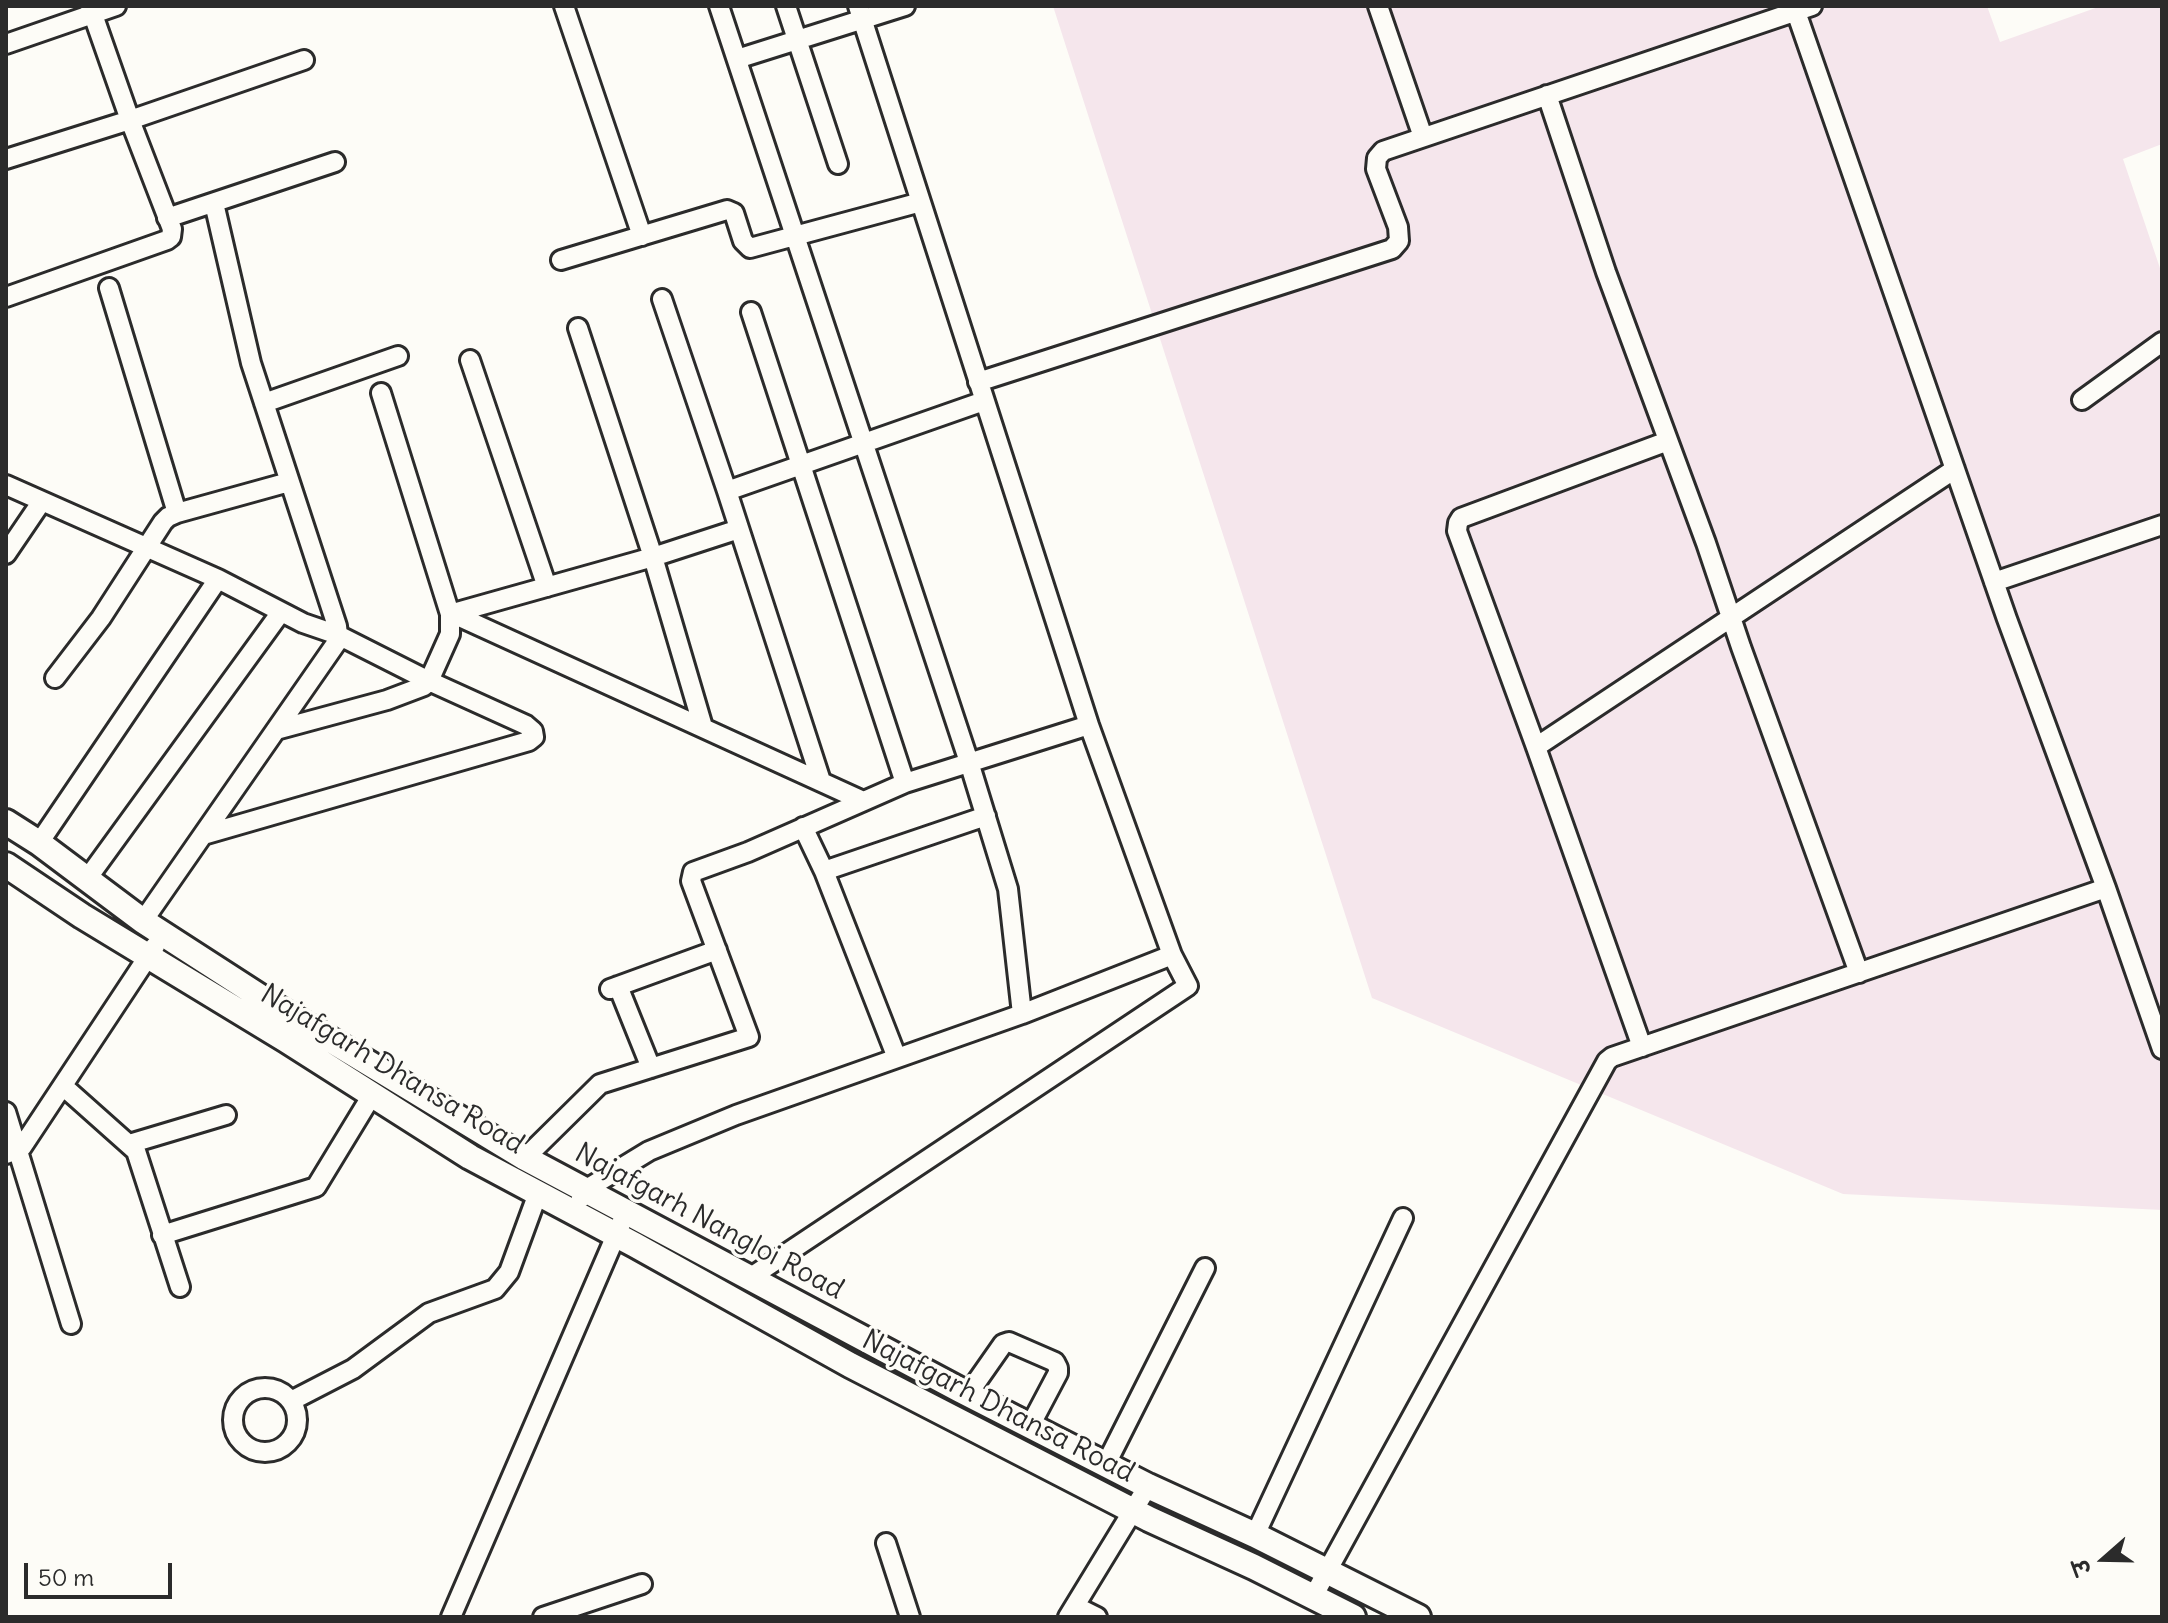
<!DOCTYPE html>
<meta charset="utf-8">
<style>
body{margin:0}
#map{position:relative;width:2168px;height:1623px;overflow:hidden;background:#fdfcf7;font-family:Delius,"Playpen Sans Deva",sans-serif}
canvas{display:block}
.frame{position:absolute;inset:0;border:8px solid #2b2b2b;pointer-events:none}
.north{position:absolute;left:2064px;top:1519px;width:80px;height:80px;-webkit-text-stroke:6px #fdfcf7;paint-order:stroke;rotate:250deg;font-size:22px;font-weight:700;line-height:32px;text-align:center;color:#2b2b2b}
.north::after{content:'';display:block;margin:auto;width:28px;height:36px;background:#2b2b2b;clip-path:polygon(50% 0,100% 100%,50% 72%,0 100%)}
.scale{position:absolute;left:24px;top:1563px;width:148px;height:36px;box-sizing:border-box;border:4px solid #2b2b2b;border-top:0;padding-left:10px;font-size:24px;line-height:28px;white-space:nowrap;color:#2b2b2b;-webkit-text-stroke:6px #fdfcf7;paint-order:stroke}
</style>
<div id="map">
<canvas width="2168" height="1623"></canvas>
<div class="frame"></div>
<div class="north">उ</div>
<div class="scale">50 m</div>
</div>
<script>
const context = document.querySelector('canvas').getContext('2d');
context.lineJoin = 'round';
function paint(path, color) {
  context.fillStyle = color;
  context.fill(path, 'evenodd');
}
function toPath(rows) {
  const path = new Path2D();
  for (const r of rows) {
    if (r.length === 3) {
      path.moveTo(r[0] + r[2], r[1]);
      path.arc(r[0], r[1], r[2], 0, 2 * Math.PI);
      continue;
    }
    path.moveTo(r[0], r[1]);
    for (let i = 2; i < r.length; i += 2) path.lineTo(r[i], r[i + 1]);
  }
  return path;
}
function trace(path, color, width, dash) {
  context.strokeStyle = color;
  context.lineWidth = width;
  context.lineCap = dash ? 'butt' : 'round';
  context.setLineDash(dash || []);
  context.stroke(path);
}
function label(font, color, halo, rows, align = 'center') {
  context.font = font + ' Delius,sans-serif';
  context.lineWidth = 7;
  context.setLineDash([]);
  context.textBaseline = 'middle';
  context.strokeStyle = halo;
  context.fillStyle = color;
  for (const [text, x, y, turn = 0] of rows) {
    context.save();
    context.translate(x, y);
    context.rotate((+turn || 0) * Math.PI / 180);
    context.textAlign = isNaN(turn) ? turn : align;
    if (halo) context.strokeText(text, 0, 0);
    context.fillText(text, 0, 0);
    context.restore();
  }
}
paint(toPath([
 [1053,6,1987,6,2000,42,2101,6,2162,6,2162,144,2123,159,2162,274,2162,1210,1843,1194,1372,998]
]), '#f5e6ec');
const minor = toPath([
 [564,6,642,236],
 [719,6,969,762,1008,889,1022,1014],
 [786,6,838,164],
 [1378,6,1423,137],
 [1794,6,2007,619,2106,888,2162,1049],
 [6,44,116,6],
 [737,59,905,6],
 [1547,95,1606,272,1706,543,1741,647,1859,973],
 [6,159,130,120,304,60],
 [167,218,335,162],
 [561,260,727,210,734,213,743,241,750,248,921,202],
 [109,288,177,513],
 [6,297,167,240,171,237,172,229,130,120,90,6],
 [662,299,727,491,821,781],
 [751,312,905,783],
 [578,328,653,557,703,727],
 [470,360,547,587],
 [978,382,1392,249,1399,241,1398,227,1376,169,1377,158,1383,151,1812,6],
 [2082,400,2162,342],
 [264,403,398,356],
 [6,485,218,579,303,623,338,635,429,681,526,725,533,731,534,737,529,741,203,835],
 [727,491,984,401],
 [6,554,42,501],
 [1994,582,2162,525],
 [455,613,462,618,863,801],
 [450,614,653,557,739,529],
 [55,678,101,618,163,522,168,517,177,513,289,482],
 [276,730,387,700,424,686,429,681,450,634,450,614,381,393],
 [1536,747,1955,469],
 [803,827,824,871,897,1058],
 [39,843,218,579],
 [824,871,986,816],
 [87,879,281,612],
 [143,921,337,642,338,635,337,626,251,363,214,203],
 [618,986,651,1068],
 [610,989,717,950],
 [1642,1047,1536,747,1457,531,1458,523,1461,518,1668,441],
 [63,1086,136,1151,180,1287],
 [6,1112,71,1324],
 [129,1144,226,1115],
 [6,1154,22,1147,155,946],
 [525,1158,600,1084,749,1037,691,881,693,872,748,852,905,783,1089,725],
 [581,1198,585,1190,649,1151,736,1115,1022,1014,1172,955,1089,725,858,6],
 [162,1235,316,1187,372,1095],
 [751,1277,1188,986,1172,955],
 [265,1420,32],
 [968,1394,1003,1344,1009,1342,1055,1362,1058,1368,1058,1373,1030,1426],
 [291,1401,353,1369,429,1313,495,1289,509,1272,538,1193],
 [1106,1464,1205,1268],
 [1255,1535,1403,1218],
 [886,1543,910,1617],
 [1313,1597,1607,1061,1612,1057,2106,888],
 [1075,1606,1097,1617],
 [451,1617,626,1212],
 [543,1617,642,1584],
 [1068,1617,1148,1486]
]);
const major = toPath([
 [6,822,39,843,143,921,273,1005,525,1158,960,1390,1148,1486,1255,1535,1418,1617],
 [6,865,82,916,286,1040,470,1157,635,1245,850,1365,1149,1519,1254,1567,1353,1617]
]);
trace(minor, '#2b2b2b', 24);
trace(major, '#2b2b2b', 30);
trace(minor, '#fdfcf7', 18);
trace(major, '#fdfcf7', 24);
label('28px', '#2b2b2b', '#fdfcf7', [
 ["Najafgarh Dhansa Road",392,1070,31],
 ["Najafgarh Nangloi Road",709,1222,28],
 ["Najafgarh Dhansa Road",998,1407,27]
]);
</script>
